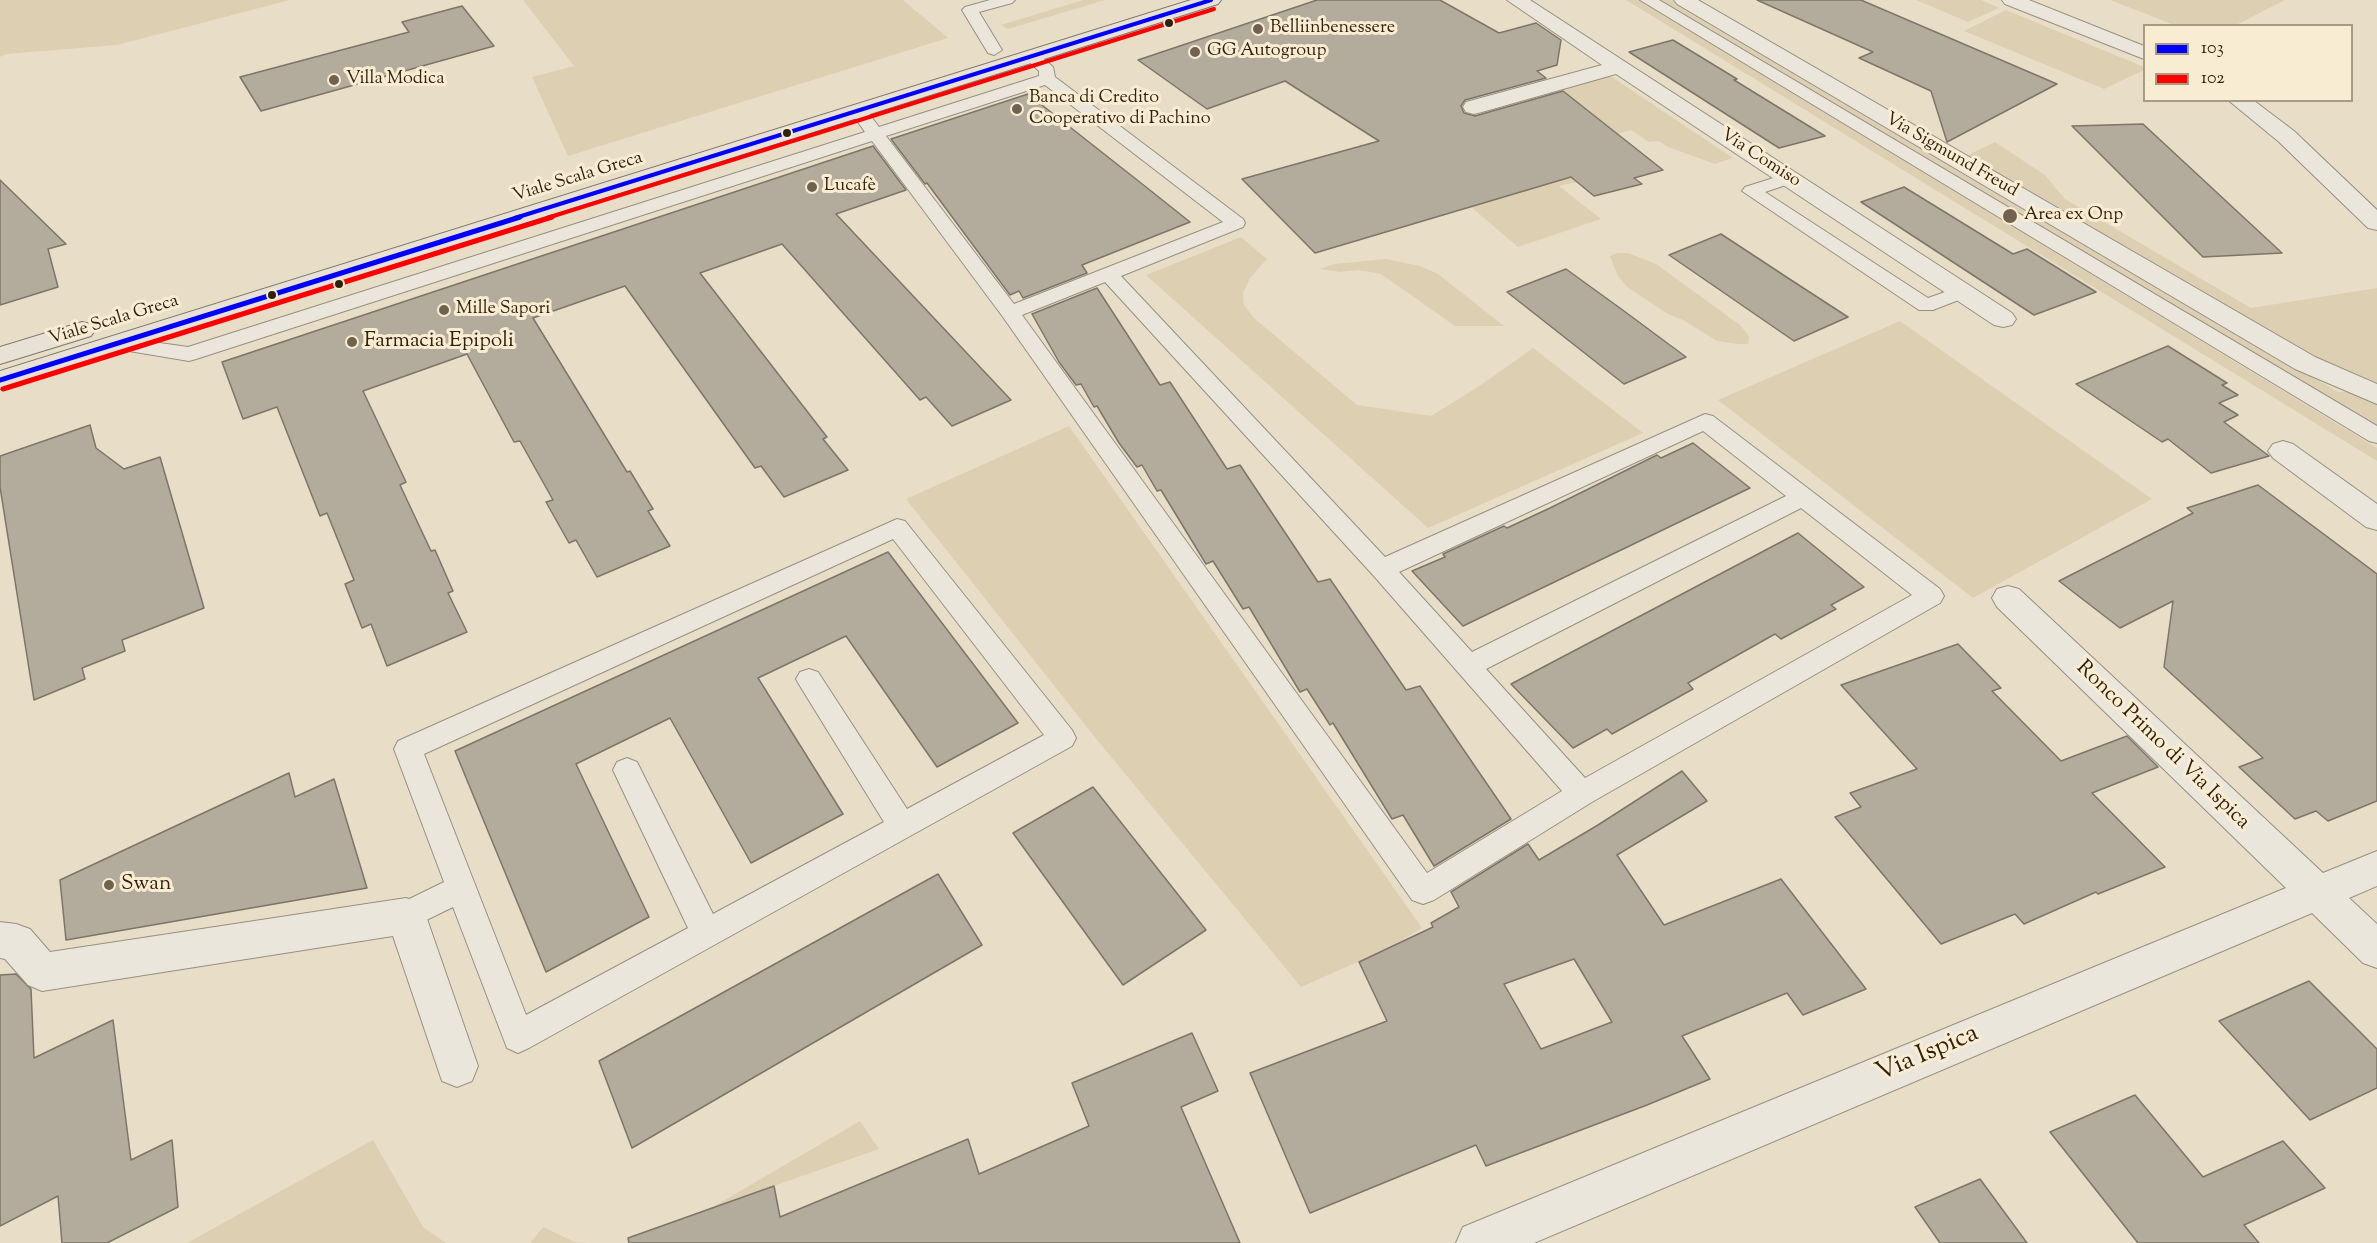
<!DOCTYPE html>
<meta charset="utf-8">
<style>
body{margin:0}
#map{position:relative;width:2377px;height:1243px;overflow:hidden;background:#e8dec8;font-family:"Sorts Mill Goudy",serif}
canvas{display:block}
.legend{position:absolute;left:2143px;top:24px;width:210px;height:78px;box-sizing:border-box;background:#f8edd3;border:2px solid #a89b84;margin:0;padding:8px 10px;list-style:none;font-size:18px;color:#31200e}
.legend li{display:flex;align-items:center;gap:12px;height:30px}
.legend b{width:30px;border:2px solid #a89b84}
</style>
<div id="map">
<canvas width="2377" height="1243"></canvas>
<ul class="legend">
<li><b style="height:8px;background:#00f"></b>103</li>
<li><b style="height:8px;background:#f00"></b>102</li>
</ul>
</div>
<script>
const context = document.querySelector('canvas').getContext('2d');
context.lineJoin = 'round';
function paint(path, color) {
  context.fillStyle = color;
  context.fill(path, 'evenodd');
}
function toPath(rows) {
  const path = new Path2D();
  for (const r of rows) {
    path.moveTo(r[0], r[1]);
    for (let i = 2; i < r.length; i += 2) path.lineTo(r[i], r[i + 1]);
  }
  return path;
}
function trace(path, color, width, dash) {
  context.strokeStyle = color;
  context.lineWidth = width;
  context.lineCap = dash ? 'butt' : 'round';
  context.setLineDash(dash || []);
  context.stroke(path);
}
function label(font, color, halo, rows, align = 'center') {
  context.font = font + ' "Sorts Mill Goudy",serif';
  context.lineWidth = 6;
  context.setLineDash([]);
  context.textBaseline = 'middle';
  context.strokeStyle = halo;
  context.fillStyle = color;
  for (const [text, x, y, turn = 0] of rows) {
    context.save();
    context.translate(x, y);
    context.rotate((+turn || 0) * Math.PI / 180);
    context.textAlign = isNaN(turn) ? turn : align;
    if (halo) context.strokeText(text, 0, 0);
    context.fillText(text, 0, 0);
    context.restore();
  }
}
paint(toPath([
 [0,0,290,0,117,45,6,54,0,57],
 [523,0,903,0,948,38,568,156,532,77,574,66],
 [1083,0,1105,0,1008,29,1001,25],
 [1626,0,1640,0,2377,448,2377,461],
 [1661,0,1673,0,2338,392,2349,392,2377,404,2377,425],
 [1916,0,1981,0,1999,8,1968,22],
 [2110,0,2285,0,2236,25,2177,26],
 [2006,10,2144,67,2144,70,2104,89,1964,31],
 [1609,75,1733,158,1715,164,1668,147,1659,141,1649,142,1631,130,1617,134,1577,182,1559,186,1601,219,1518,247,1471,207,1531,189,1499,119,1487,110,1512,103,1520,109,1534,105,1527,99],
 [1995,142,2045,175,2065,199,2251,308,2377,288,2377,387,2324,365,1964,157],
 [1241,237,1267,259,1250,278,1243,293,1244,305,1254,318,1357,405,1431,416,1481,385,1533,348,1643,433,1428,528,1146,275],
 [1617,253,1628,253,1656,264,1740,325,1749,336,1748,344,1737,344,1717,341,1683,320,1666,313,1626,286,1618,276,1610,256],
 [1386,259,1420,266,1438,274,1504,326,1455,326,1381,274,1359,270,1340,272,1320,269,1335,264],
 [1900,321,2152,499,1973,598,1718,400],
 [1069,426,1422,928,1389,948,1301,987,1098,741,906,499],
 [860,1121,879,1149,711,1208],
 [373,1140,423,1227,446,1243,187,1243],
 [543,1227,575,1242,590,1243,530,1243]
]), '#ddcfb1');
const building = toPath([
 [1317,0,1440,0,1499,33,1536,23,1561,40,1557,65,1537,71,1546,78,1465,100,1461,106,1464,113,1475,116,1563,91,1663,170,1634,178,1642,184,1594,196,1571,177,1315,253,1242,179,1379,141,1285,81,1207,109,1138,60,1317,0],
 [1757,0,1861,0,2057,84,1947,142,1931,91,1859,58,1873,52,1757,0],
 [462,6,494,46,261,111,240,77,409,32,402,22,462,6],
 [1673,40,1737,79,1734,80,1825,136,1779,148,1629,52,1673,40],
 [1028,94,1146,187,1190,222,1082,265,1087,273,1023,298,1019,291,1010,295,927,183,925,184,891,139,1028,94],
 [2143,124,2282,253,2203,257,2072,126,2143,124],
 [873,146,906,190,836,214,1011,400,952,426,926,397,920,400,782,244,700,273,827,437,823,439,848,470,784,497,761,466,755,468,625,286,533,318,627,472,630,471,653,509,648,511,670,546,597,577,576,540,569,543,546,502,553,500,520,441,514,442,467,354,363,391,406,482,400,485,431,551,435,550,453,591,448,593,467,632,387,666,371,624,362,628,345,584,354,580,327,513,320,516,277,407,243,419,222,362,873,146],
 [0,180,66,244,48,249,58,287,0,305,0,180],
 [1904,187,2013,254,2027,249,2096,292,2034,315,1861,202,1904,187],
 [1721,234,1791,280,1848,317,1794,341,1669,255,1721,234],
 [1566,269,1624,311,1686,357,1624,384,1507,292,1566,269],
 [1097,288,1160,385,1170,382,1227,469,1240,465,1318,582,1330,579,1406,690,1420,686,1511,819,1434,866,1403,815,1392,819,1333,723,1330,725,1307,689,1300,692,1249,607,1243,609,1213,561,1206,564,1161,490,1157,491,1142,465,1137,467,1119,443,1097,406,1094,407,1081,384,1076,385,1059,362,1032,314,1097,288],
 [2168,346,2227,383,2222,385,2238,395,2219,403,2238,415,2224,422,2269,456,2211,473,2168,439,2162,442,2076,384,2168,346],
 [90,425,96,448,124,469,160,457,204,608,122,640,125,651,82,668,85,679,34,700,0,487,0,456,90,425],
 [1693,443,1750,488,1463,626,1412,571,1445,557,1443,554,1504,526,1507,528,1550,508,1657,455,1661,458,1693,443],
 [2258,485,2377,574,2377,801,2328,821,2316,811,2295,819,2239,767,2263,758,2164,667,2173,601,2120,628,2059,581,2193,513,2187,508,2258,485],
 [1798,533,1864,587,1831,605,1836,609,1781,639,1775,634,1688,683,1693,689,1612,734,1607,729,1573,748,1511,684,1798,533],
 [888,552,1018,723,937,767,846,636,758,678,843,814,751,863,670,718,576,764,649,917,546,972,455,751,888,552],
 [1958,644,2001,688,1992,691,2061,761,2127,736,2158,767,2092,793,2165,867,2098,894,2096,892,2024,924,2015,914,1941,944,1835,817,1861,807,1850,793,1917,769,1841,685,1958,644],
 [1682,771,1707,801,1617,855,1664,925,1781,879,1866,989,1803,1015,1787,993,1682,1036,1710,1079,1647,1105,1486,1166,1476,1145,1310,1213,1250,1073,1387,1021,1359,962,1433,927,1431,923,1459,907,1451,892,1528,844,1539,860,1598,825,1682,771],
 [1574,959,1612,1022,1541,1049,1504,984,1574,959],
 [289,773,295,797,334,779,367,888,66,940,60,880,289,773],
 [1093,787,1206,930,1123,985,1013,833,1093,787],
 [938,874,982,945,632,1148,599,1061,938,874],
 [16,974,31,989,34,1058,113,1020,131,1160,172,1140,178,1207,107,1243,62,1243,58,1196,0,1226,0,975,16,974],
 [2309,981,2377,1049,2377,1088,2310,1120,2219,1021,2309,981],
 [1192,1033,1218,1091,1181,1107,1240,1243,629,1243,628,1238,774,1186,780,1217,968,1139,979,1174,1089,1126,1072,1083,1192,1033],
 [2135,1095,2203,1177,2283,1141,2325,1188,2244,1225,2259,1243,2138,1243,2050,1132,2135,1095],
 [1980,1179,2027,1243,1940,1243,1915,1207,1980,1179]
]);
paint(building, '#b3ab9b');
trace(building, '#7d7668', 1.5);
const service = toPath([
 [990,0,1015,0,1012,3,979,12,1002,50,994,55,988,53,962,10,965,7,990,0],
 [1640,0,1659,0,2377,426,2377,443,2369,441,1640,0],
 [1031,51,1037,53,1053,67,1055,77,1243,219,1245,223,1243,227,1121,276,1385,557,1705,414,1713,416,1940,589,1944,596,1940,603,1592,802,1434,900,1423,904,1412,900,1003,317,872,141,196,359,189,361,117,349,110,348,107,343,110,338,117,337,188,347,865,132,850,111,852,107,864,107,879,127,1039,76,1039,71,1023,56,1031,51],
 [1045,85,1223,222,1014,304,886,136,1045,85],
 [1105,282,1373,575,1562,791,1427,873,1022,315,1105,282],
 [1703,431,1786,496,1472,652,1399,572,1703,431],
 [1801,508,1912,595,1585,778,1486,669,1801,508],
 [1789,173,1795,174,1798,178,1795,182,1765,192,1928,298,1962,286,1969,288,1972,292,1969,296,1933,310,1919,310,1742,191,1745,187,1789,173],
 [897,519,905,521,1072,730,1076,738,1072,746,529,1048,518,1053,507,1048,453,907,406,930,395,926,391,916,395,906,444,882,394,749,398,741,897,519],
 [893,539,1044,735,907,809,818,672,809,669,800,672,796,679,800,686,884,822,713,914,637,762,627,758,617,762,613,770,688,928,526,1015,424,754,893,539]
]);
const minor = toPath([
 [1507,0,1530,0,2012,313,2016,319,2012,325,2003,327,1994,325,1616,74,1482,112,1474,114,1466,112,1463,107,1466,102,1602,65,1507,0],
 [1674,0,1698,0,2315,357,2377,384,2377,404,2295,369,1677,4,1674,0],
 [2002,0,2029,0,2144,46,2144,59,2005,4,2002,0],
 [2228,100,2253,100,2294,131,2377,210,2377,230,2368,228,2278,141,2228,100],
 [2283,441,2293,444,2377,504,2377,530,2366,527,2273,458,2268,451,2273,444,2283,441],
 [2008,586,2019,589,2323,873,2377,851,2377,886,2349,898,2377,924,2377,968,2363,963,2312,913,1534,1243,1456,1243,1463,1227,2286,888,1997,607,1992,598,1997,589,2008,586],
 [406,898,420,903,426,916,478,1066,472,1081,457,1087,442,1081,393,936,42,991,28,985,5,959,0,958,0,922,16,924,30,929,50,952,406,898]
]);
const primary = toPath([
 [1191,0,1221,0,1218,4,0,389,0,371,1191,0],
 [82,322,91,324,95,330,91,336,0,364,0,347,82,322]
]);
trace(service, '#978f80', 2);
trace(minor, '#978f80', 2);
trace(primary, '#7d7668', 2);
paint(service, '#ebe6dc');
paint(minor, '#ebe6dc');
paint(primary, '#e8e2d6');
trace(toPath([
 [515,218,1211,0]
]), '#00f', 4);
trace(toPath([
 [0,380,520,217]
]), '#00f', 5);
trace(toPath([
 [547,218,1214,9]
]), '#f00', 4);
trace(toPath([
 [3,389,552,217]
]), '#f00', 5);
for (const [x, y, r, color] of [
 [1169,23,5,"#31200e"],
 [1258,29,6,"#71624f"],
 [1195,52,6,"#71624f"],
 [334,80,6,"#71624f"],
 [1017,109,6,"#71624f"],
 [787,133,5,"#31200e"],
 [812,187,6,"#71624f"],
 [2010,216,8,"#71624f"],
 [339,284,5,"#31200e"],
 [272,295,5,"#31200e"],
 [444,310,6,"#71624f"],
 [352,342,6,"#71624f"],
 [109,885,6,"#71624f"]
]) {
  const dot = new Path2D();
  dot.arc(x, y, r, 0, 2 * Math.PI);
  context.fillStyle = color;
  context.fill(dot);
  trace(dot, '#f8edd3', 2);
}
label('18px', '#31200e', '#f8edd3', [
 ["Belliinbenessere",1270,29],
 ["GG Autogroup",1207,52],
 ["Villa Modica",346,80],
 ["Banca di Credito",1029,99],
 ["Cooperativo di Pachino",1029,120],
 ["Lucafè",824,187],
 ["Area ex Onp",2024,216],
 ["Mille Sapori",456,310]
], 'left');
label('18px', '#31200e', '#f8edd3', [
 ["Via Sigmund Freud",1951,156,30],
 ["Via Comiso",1760,159,33],
 ["Viale Scala Greca",578,178,-17],
 ["Viale Scala Greca",114,321,-17]
]);
label('21px', '#31200e', '#f8edd3', [
 ["Farmacia Epipoli",364,342],
 ["Swan",121,885]
], 'left');
label('21px', '#31200e', '#f8edd3', [
 ["Ronco Primo di Via Ispica",2162,746,44]
]);
label('26px', '#31200e', '#f8edd3', [
 ["Via Ispica",1928,1055,-23]
]);
</script>
